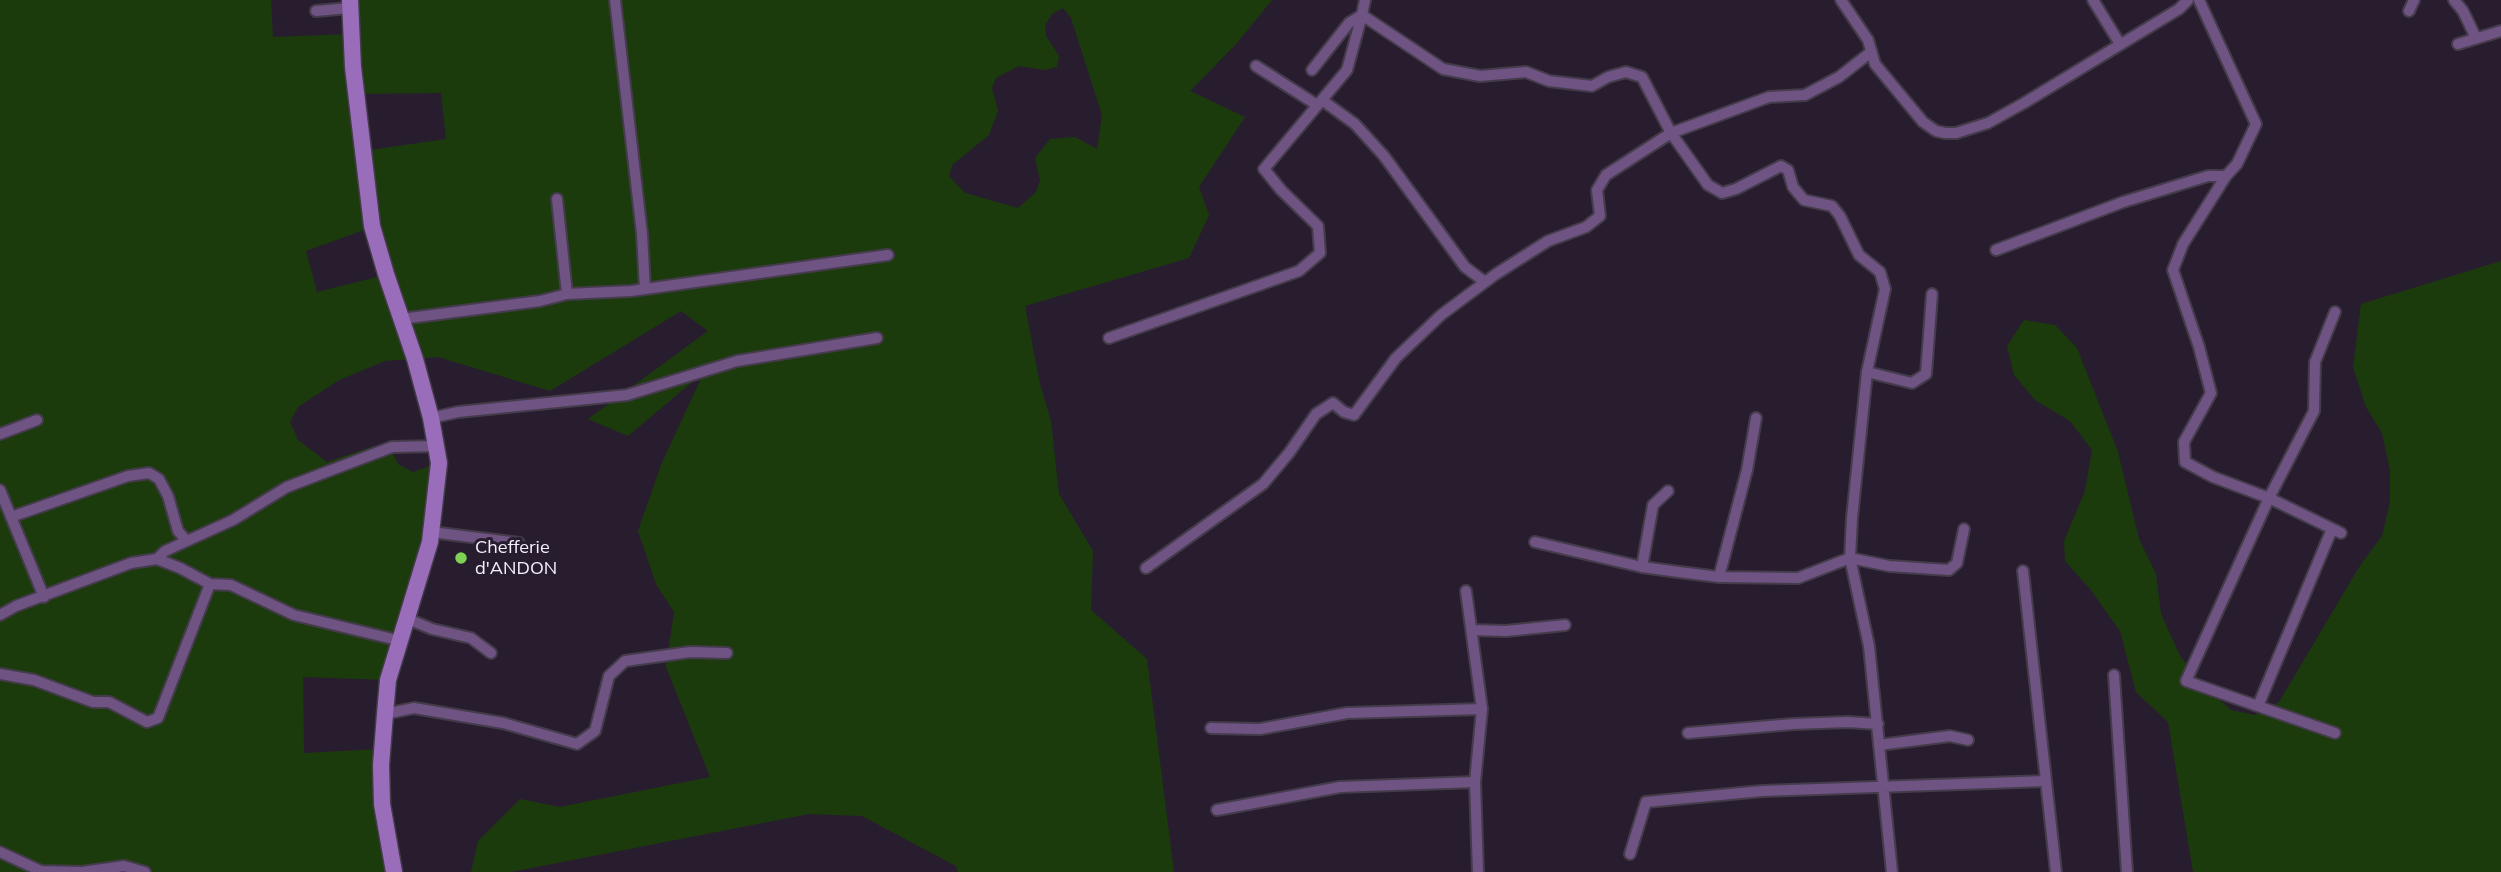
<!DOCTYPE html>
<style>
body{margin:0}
canvas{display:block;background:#271d2e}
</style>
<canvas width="2501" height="872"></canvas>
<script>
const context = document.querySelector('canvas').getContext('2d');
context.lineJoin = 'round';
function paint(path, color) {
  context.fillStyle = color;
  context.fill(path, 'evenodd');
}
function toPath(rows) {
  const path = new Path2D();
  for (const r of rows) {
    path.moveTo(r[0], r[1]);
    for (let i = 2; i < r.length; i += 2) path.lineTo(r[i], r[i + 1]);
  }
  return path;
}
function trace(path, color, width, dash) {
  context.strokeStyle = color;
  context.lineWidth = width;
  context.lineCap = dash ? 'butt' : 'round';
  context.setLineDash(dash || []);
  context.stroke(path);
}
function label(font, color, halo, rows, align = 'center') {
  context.font = font + ' Mulish,sans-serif';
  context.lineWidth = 6;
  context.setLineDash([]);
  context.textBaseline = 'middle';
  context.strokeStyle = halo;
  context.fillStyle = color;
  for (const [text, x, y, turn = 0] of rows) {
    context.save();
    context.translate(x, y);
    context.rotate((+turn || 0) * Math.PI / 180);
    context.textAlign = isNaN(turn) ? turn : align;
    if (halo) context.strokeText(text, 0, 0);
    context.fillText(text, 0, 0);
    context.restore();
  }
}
paint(toPath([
 [0,0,271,0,273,37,351,34,350,0,1272,0,1237,43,1190,91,1245,117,1199,187,1209,215,1189,258,1025,306,1040,384,1051,421,1059,494,1093,551,1091,610,1147,659,1174,872,958,872,956,866,862,816,809,814,511,872,471,872,478,841,520,799,560,807,710,777,666,667,674,612,656,584,638,531,661,465,704,372,628,436,588,419,708,331,681,311,550,391,438,357,385,361,339,380,298,407,290,422,298,440,327,462,374,446,390,448,398,464,413,472,439,463,430,542,388,680,303,677,304,753,382,749,394,872,0,872],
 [1063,8,1071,18,1102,115,1097,149,1075,137,1050,139,1035,158,1040,180,1036,192,1018,208,965,193,949,176,952,165,989,135,998,111,992,88,996,78,1019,66,1045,70,1057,67,1059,56,1046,36,1045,25,1052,14],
 [441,93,446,139,363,151,357,94],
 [372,227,385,275,317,292,306,251],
 [2501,261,2501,872,2193,872,2168,722,2136,692,2120,631,2090,589,2065,561,2064,541,2085,491,2092,450,2070,421,2035,400,2014,375,2007,346,2024,320,2055,325,2077,348,2118,452,2139,539,2156,574,2161,614,2180,656,2203,685,2231,710,2255,715,2279,702,2361,564,2382,536,2390,502,2390,470,2382,433,2366,407,2353,367,2361,304]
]), '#1c3b0c');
const street = toPath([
 [615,0,642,234,645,289],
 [1365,0,1362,15,1443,69,1480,76,1526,72,1549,81,1592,86,1608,77,1626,72,1642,77,1671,133,1708,185,1722,193,1736,189,1781,166,1788,170,1793,187,1804,200,1832,206,1840,216,1859,255,1880,272,1885,289,1867,372,1852,518,1850,558,1869,646,1892,872],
 [1841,0,1868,40,1875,64,1923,122,1936,131,1945,133,1956,133,1988,123,2024,103,2179,9,2188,0],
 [2093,0,2120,44],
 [2199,0,2256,124,2237,164,2226,176,2183,244,2173,270,2199,347,2211,393,2184,442,2185,462,2213,477,2269,498,2341,533],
 [2454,0,2463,11,2476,38],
 [316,11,349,8],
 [2409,11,2414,0],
 [2458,44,2501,31],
 [1256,66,1317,105],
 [1312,70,1349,23,1362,15],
 [1322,100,1355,124,1384,156,1465,267,1485,282],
 [557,199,567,294],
 [1996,250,2123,202,2208,176,2226,176],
 [401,319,540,301,567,294,631,291,888,255],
 [1109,338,1299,271,1320,253,1318,226,1281,190,1264,169,1347,70,1362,15],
 [1867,372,1912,383,1926,374,1932,294],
 [431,418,458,412,627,395,737,361,877,338],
 [0,434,37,420],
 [0,490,44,597],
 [11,517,128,476,149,473,159,479,168,496,178,531,186,540],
 [431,532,519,543],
 [1535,542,1642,567,1679,572,1719,577,1798,578,1850,558,1889,566,1949,570,1957,563,1964,529],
 [157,559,165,551,233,520,287,487,392,447,437,446],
 [1642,567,1653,505,1668,491],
 [1146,568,1263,484,1289,453,1316,414,1333,403,1344,412,1354,415,1396,358,1441,315,1496,274,1548,241,1586,227,1600,216,1597,190,1606,175,1671,133,1769,97,1805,95,1839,77,1871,52],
 [2023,571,2056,872],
 [1719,577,1747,470,1756,418],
 [1466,591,1482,709,1475,782,1478,872],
 [0,615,16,606,131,563,157,559,180,568,210,584,231,585,294,615,401,641],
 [408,619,432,629,471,638,491,653],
 [1472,630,1506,631,1565,625],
 [0,674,34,680,93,702,109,702,147,722,158,718,210,584],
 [2114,675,2127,872],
 [2258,706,2332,529],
 [385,714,414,708,503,723,577,744,595,731,609,676,625,661,690,652,727,653],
 [1211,728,1260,729,1347,713,1482,709],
 [1688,733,1793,724,1848,722,1878,724],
 [2335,733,2186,681,2269,498,2314,411,2315,362,2335,312],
 [1879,745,1950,736,1968,740],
 [1217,810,1340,787,1475,782],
 [0,852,41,871,82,872,124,866,145,872],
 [1630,854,1646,802,1762,791,2046,781]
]);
const secondary = toPath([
 [350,0,353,67,372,226,386,274,415,359,431,418,439,463,430,542,388,680,385,714,381,765,382,804,394,872]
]);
trace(street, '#443b4b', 14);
trace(secondary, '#443b4b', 19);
trace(street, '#6e5383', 10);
trace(secondary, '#9a6dbb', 16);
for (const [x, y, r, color] of [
 [461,558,7,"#7dd154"]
]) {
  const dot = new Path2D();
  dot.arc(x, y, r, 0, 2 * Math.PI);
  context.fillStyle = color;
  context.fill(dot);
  trace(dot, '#271d2e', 2.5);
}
label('18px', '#f6f0fc', '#271d2e', [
 ["Chefferie",475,548],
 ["d'ANDON",475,569]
], 'left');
</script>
